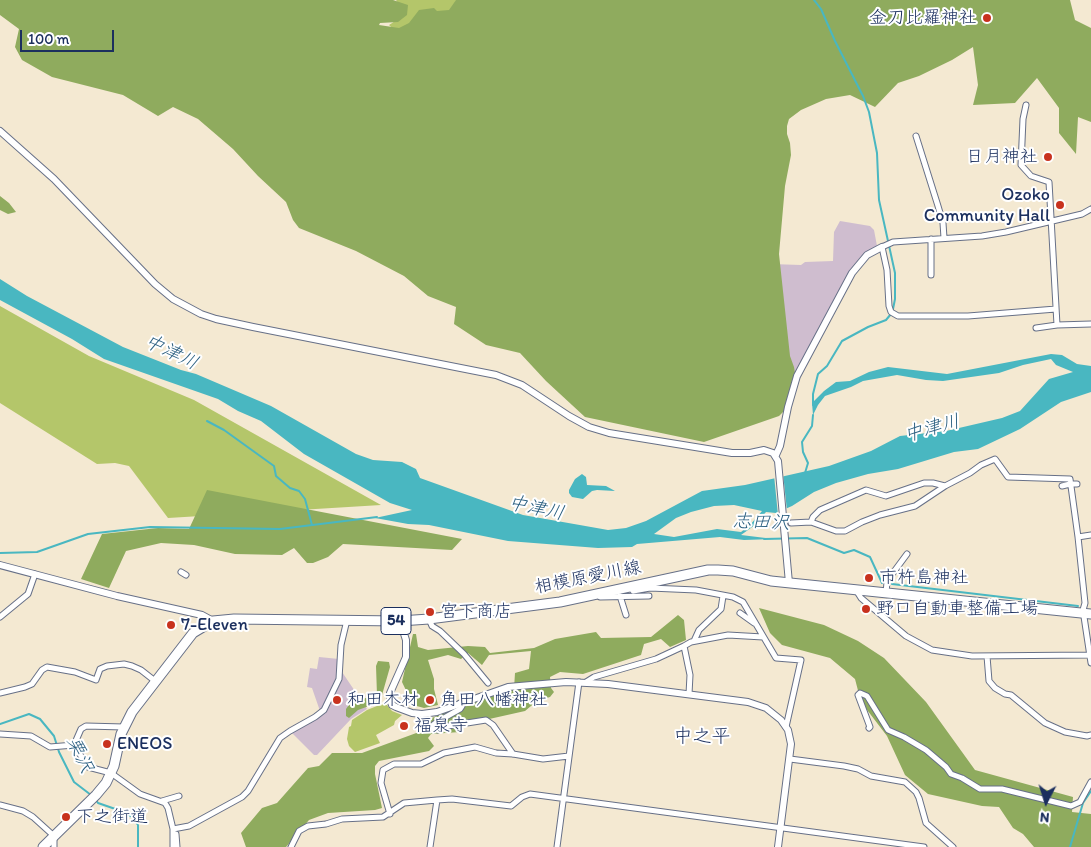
<!DOCTYPE html>
<meta charset="utf-8">
<style>
body{margin:0}
#map{position:relative;width:1091px;height:847px;overflow:hidden;background:#f4e9d2;font-family:Itim,sans-serif}
canvas{display:block}
.north{position:absolute;left:1021px;top:777px;width:50px;height:50px;-webkit-text-stroke:4px #fff;paint-order:stroke;rotate:185deg;font-size:14px;font-weight:700;line-height:20px;text-align:center;color:#1b2f5e}
.north::after{content:'';display:block;margin:auto;width:18px;height:22px;background:#1b2f5e;clip-path:polygon(50% 0,100% 100%,50% 72%,0 100%)}
.scale{position:absolute;left:20px;top:30px;width:94px;height:22px;box-sizing:border-box;border:2px solid #1b2f5e;border-top:0;padding-left:6px;font-size:15px;line-height:18px;white-space:nowrap;color:#1b2f5e;-webkit-text-stroke:4px #fff;paint-order:stroke}
</style>
<div id="map">
<canvas width="1091" height="847"></canvas>
<div class="north">N</div>
<div class="scale">100 m</div>
</div>
<script>
const context = document.querySelector('canvas').getContext('2d');
context.lineJoin = 'round';
function paint(path, color) {
  context.fillStyle = color;
  context.fill(path, 'evenodd');
}
function toPath(rows) {
  const path = new Path2D();
  for (const r of rows) {
    path.moveTo(r[0], r[1]);
    for (let i = 2; i < r.length; i += 2) path.lineTo(r[i], r[i + 1]);
  }
  return path;
}
function trace(path, color, width, dash) {
  context.strokeStyle = color;
  context.lineWidth = width;
  context.lineCap = dash ? 'butt' : 'round';
  context.setLineDash(dash || []);
  context.stroke(path);
}
function label(font, color, halo, rows, align = 'center') {
  context.font = font + ' Itim,"Klee One",sans-serif';
  context.lineWidth = 4;
  context.setLineDash([]);
  context.textBaseline = 'middle';
  context.strokeStyle = halo;
  context.fillStyle = color;
  for (const [text, x, y, turn = 0] of rows) {
    context.save();
    context.translate(x, y);
    context.rotate((+turn || 0) * Math.PI / 180);
    context.textAlign = isNaN(turn) ? turn : align;
    if (halo) context.strokeText(text, 0, 0);
    context.fillText(text, 0, 0);
    context.restore();
  }
}
paint(toPath([
 [840,221,870,226,874,230,877,246,859,259,848,274,790,387,771,264,801,265,805,262,833,261,834,232],
 [319,657,339,659,338,679,320,711,312,688,307,687,310,668,317,669],
 [342,672,367,709,351,719,317,755,314,755,291,732,325,711,338,687]
]), '#cfbdcf');
paint(toPath([
 [396,0,457,0,448,13,405,40,389,25,406,14],
 [0,306,89,356,194,400,381,505,168,518,129,466,115,463,97,464,0,403],
 [382,704,387,705,392,711,402,715,395,721,394,725,376,735,380,743,355,752,349,746,347,739,349,727,351,726,352,720,367,710]
]), '#b4c66a');
paint(toPath([
 [0,0,393,0,408,5,407,15,398,22,380,23,379,25,399,28,409,23,419,10,434,8,437,11,449,10,456,0,1070,0,1075,20,1091,28,1091,122,1078,117,1076,154,1059,133,1059,108,1037,78,1015,103,973,105,978,85,973,47,952,60,919,76,898,83,875,107,850,95,826,99,801,110,789,119,787,126,787,134,790,143,791,155,785,186,779,254,790,356,794,367,796,379,785,410,779,416,704,442,585,417,546,381,520,353,486,345,454,324,456,307,428,296,404,276,356,251,299,228,293,220,286,202,258,176,233,149,198,119,173,107,158,116,123,95,52,77,22,60,15,47,19,29,0,15],
 [0,196,9,203,16,212,8,214,0,210],
 [207,490,462,539,452,550,343,544,328,557,313,563,307,563,294,548,282,555,235,554,194,545,161,543,126,551,109,588,81,579,102,534,158,528,189,529],
 [759,608,824,625,858,641,884,658,926,702,975,770,1073,797,1072,812,1091,814,1091,847,1034,847,1023,834,1013,828,999,807,982,806,928,794,905,775,887,736,861,702,855,679,830,658,782,645,770,633],
 [678,615,684,620,686,640,670,647,661,639,644,644,641,655,583,674,560,672,550,677,551,688,554,692,550,697,537,701,525,711,458,726,460,732,431,734,428,738,434,746,429,751,379,761,375,766,375,774,382,808,375,810,328,813,309,820,286,847,246,847,241,833,262,808,277,803,308,768,319,766,332,753,362,753,419,732,419,724,434,717,492,693,514,689,515,673,529,669,531,651,489,655,482,665,468,653,461,659,448,655,428,660,434,679,434,689,438,705,424,708,413,705,402,682,413,634,416,634,418,647,428,650,468,646,485,647,490,653,534,648,555,639,596,632,601,638,651,637],
 [378,661,389,662,390,667,380,702,358,710,349,718,346,716,346,709,351,702,377,695,376,666]
]), '#8fab5e');
paint(toPath([
 [0,279,27,296,123,347,181,370,196,374,271,406,356,454,373,460,402,462,416,469,420,478,523,515,608,530,626,528,646,521,702,491,745,485,829,466,871,451,900,436,946,431,1002,418,1020,411,1049,379,1073,372,1056,365,1051,359,1023,365,999,373,943,381,926,380,897,375,863,381,851,387,825,396,818,405,813,415,812,403,824,391,836,382,850,381,869,372,888,367,947,374,1051,354,1062,355,1077,364,1091,366,1091,392,1061,402,1020,429,978,449,954,452,898,469,868,474,836,483,814,492,792,506,776,513,766,512,755,525,741,535,774,539,744,540,720,537,637,544,632,547,598,548,508,541,429,525,408,524,375,518,412,510,390,503,304,454,261,421,238,411,218,399,104,359,72,339,0,300],
 [734,505,762,511,750,525,741,532,717,529,674,537,654,534,676,518,691,512,714,506],
 [582,474,586,477,587,485,606,486,615,491,597,490,592,491,583,499,572,497,569,493,569,490,575,479]
]), '#49b7c1');
paint(toPath([
 [783,473,787,511,778,515,774,475]
]), '#f4e9d2');
trace(toPath([
 [814,0,821,9,835,41,863,96,869,112,877,153,879,200,895,273,895,299,893,309],
 [813,405,813,394,818,374,827,366,842,341,868,327,886,320,891,314],
 [207,421,224,430,274,466,276,476,290,488,299,491,305,499,312,525],
 [805,473,808,463,803,452,802,442,812,426,813,415],
 [764,539,807,538,844,553,854,550,870,557,882,583],
 [0,553,37,552,88,534,150,527,280,529,377,517],
 [892,584,1078,606],
 [0,724,29,714,40,719,54,736,59,752,74,782,91,795],
 [96,800,98,803,124,812,132,817,138,825,138,847],
 [1070,847,1083,803,1091,791]
]), '#49b7c1', 2);
const minor = toPath([
 [1026,105,1023,119,1021,165,1031,176,1049,182,1057,325],
 [916,136,938,206,943,223,944,238],
 [931,239,931,275],
 [1056,309,968,316,898,316,891,312,889,306,887,270,882,247,893,242,982,236,1006,232,1082,214,1091,209],
 [1036,328,1057,325,1091,324],
 [1062,486,1070,484,1077,484],
 [811,522,813,517,820,510,866,490,886,496,924,483,933,483,945,486],
 [791,523,811,522,836,531,845,531,862,522,880,515,915,506,945,486,970,473,981,465,995,459,1008,477,1070,479,1078,537],
 [1091,535,1078,537,1085,603,1083,610,1091,663],
 [181,572,186,575],
 [630,586,633,591,650,588,696,590,733,597,743,602,776,658,801,660,786,727],
 [856,590,861,598,906,636,932,650,972,656,1091,655],
 [886,593,887,582,890,577,907,554],
 [620,596,626,615],
 [600,597,649,596],
 [740,613,754,623],
 [0,617,28,594,35,574],
 [429,619,432,626,440,631,464,654,488,683],
 [694,641,699,630,721,609,723,596],
 [987,656,989,681,995,688,1005,694,1011,695,1045,723,1065,732,1087,736,1091,735],
 [586,682,594,677,656,659,684,646],
 [0,693,25,687,32,684,42,670,47,667,75,672,96,680,100,669,107,666,124,664,132,666,141,670,155,681],
 [689,694,690,675,684,646,691,642,728,635,763,637],
 [460,703,462,706,460,709,437,722,433,725,433,728,438,730,448,726,486,720,493,725,513,754],
 [124,727,86,726,81,729,74,745,88,767,111,773,140,794,165,803,168,808,173,829,173,847],
 [869,728,870,727,858,695,860,693,867,696,888,730,904,737,926,750,946,767,951,774,962,778,980,789,1002,789,1071,806,1080,802,1091,782],
 [0,734,31,736,50,747,74,745],
 [790,759,844,766,858,769,871,776,905,782,916,792,919,798,926,823,953,847],
 [162,801,179,796],
 [0,805,23,811,33,817,54,836,54,847],
 [390,814,381,783,383,770,394,764,421,764,444,753,475,747,496,753,513,754,543,759,569,756],
 [173,829,189,826,242,797,248,791,280,738,290,731,315,717,324,710,339,679,341,645,347,620],
 [174,834,176,834,177,847],
 [291,847,299,831,308,826,326,824,342,819,383,817,404,803,437,800],
 [430,847,437,800,452,799,511,806,522,797,530,794,924,847],
 [557,847,579,682]
]);
const tertiary = toPath([
 [0,131,54,179,155,284,173,299,201,314,216,319,253,327,496,375,522,385,569,416,589,427,609,433,732,453,750,453,764,450,773,453,778,461,789,583],
 [776,455,780,446,788,407,797,376,852,273,867,255,882,247],
 [0,565,117,596,202,615,213,621],
 [400,621,406,640,406,657,390,693,390,700,392,705,396,707,412,713,422,714,437,712,508,687,566,682,608,684,748,702,766,708,781,720,788,730,791,744,778,847]
]);
const primary = toPath([
 [43,847,96,795,106,783,114,766,121,734,132,712,193,633,213,621,234,619,400,621,429,619,560,602,708,570,718,570,733,571,771,581,1091,614]
]);
trace(minor, '#677087', 7);
trace(tertiary, '#677087', 8);
trace(primary, '#677087', 11);
trace(minor, '#fff', 5);
trace(tertiary, '#fff', 6);
trace(primary, '#fff', 9);
for (const [x, y, r, color] of [
 [987,18,5,"#c8321e"],
 [1048,157,5,"#c8321e"],
 [1060,205,5,"#c8321e"],
 [869,578,5,"#c8321e"],
 [866,609,5,"#c8321e"],
 [430,612,5,"#c8321e"],
 [171,625,5,"#c8321e"],
 [337,700,5,"#c8321e"],
 [430,700,5,"#c8321e"],
 [404,726,5,"#c8321e"],
 [107,744,5,"#c8321e"],
 [66,817,5,"#c8321e"]
]) {
  const dot = new Path2D();
  dot.arc(x, y, r, 0, 2 * Math.PI);
  context.fillStyle = color;
  context.fill(dot);
  trace(dot, '#fff', 2);
}
for (const [x, y, w] of [
 [396,621,30]
]) {
  const box = new Path2D();
  box.roundRect(x - w / 2, y - 13.5, w, 27, 4);
  context.fillStyle = '#fff';
  context.fill(box);
  trace(box, '#1b2f5e', 1);
}
label('bold 16px', '#1b2f5e', null, [
 ["54",396,621]
]);
label('18px', '#1b2f5e', '#fff', [
 ["金刀比羅神社",977,18,"right"],
 ["日月神社",1038,157,"right"],
 ["Ozoko",1050,195,"right"],
 ["Community Hall",1050,216,"right"],
 ["市杵島神社",879,578],
 ["野口自動車整備工場",876,609],
 ["宮下商店",440,612],
 ["7-Eleven",181,625],
 ["和田木材",347,700],
 ["角田八幡神社",440,700],
 ["福泉寺",414,726],
 ["ENEOS",117,744],
 ["下之街道",76,817]
], 'left');
label('18px', '#1b2f5e', '#fff', [
 ["相模原愛川線",588,578,-11]
]);
label('italic 19px', '#2b5f81', '#fff', [
 ["中津川",171,353,26],
 ["中津川",932,429,-15],
 ["中津川",536,509,12],
 ["志田沢",761,523,2],
 ["栗沢",79,755,64]
]);
label('19px', '#1b2f5e', '#fff', [
 ["中之平",702,737]
]);
</script>
